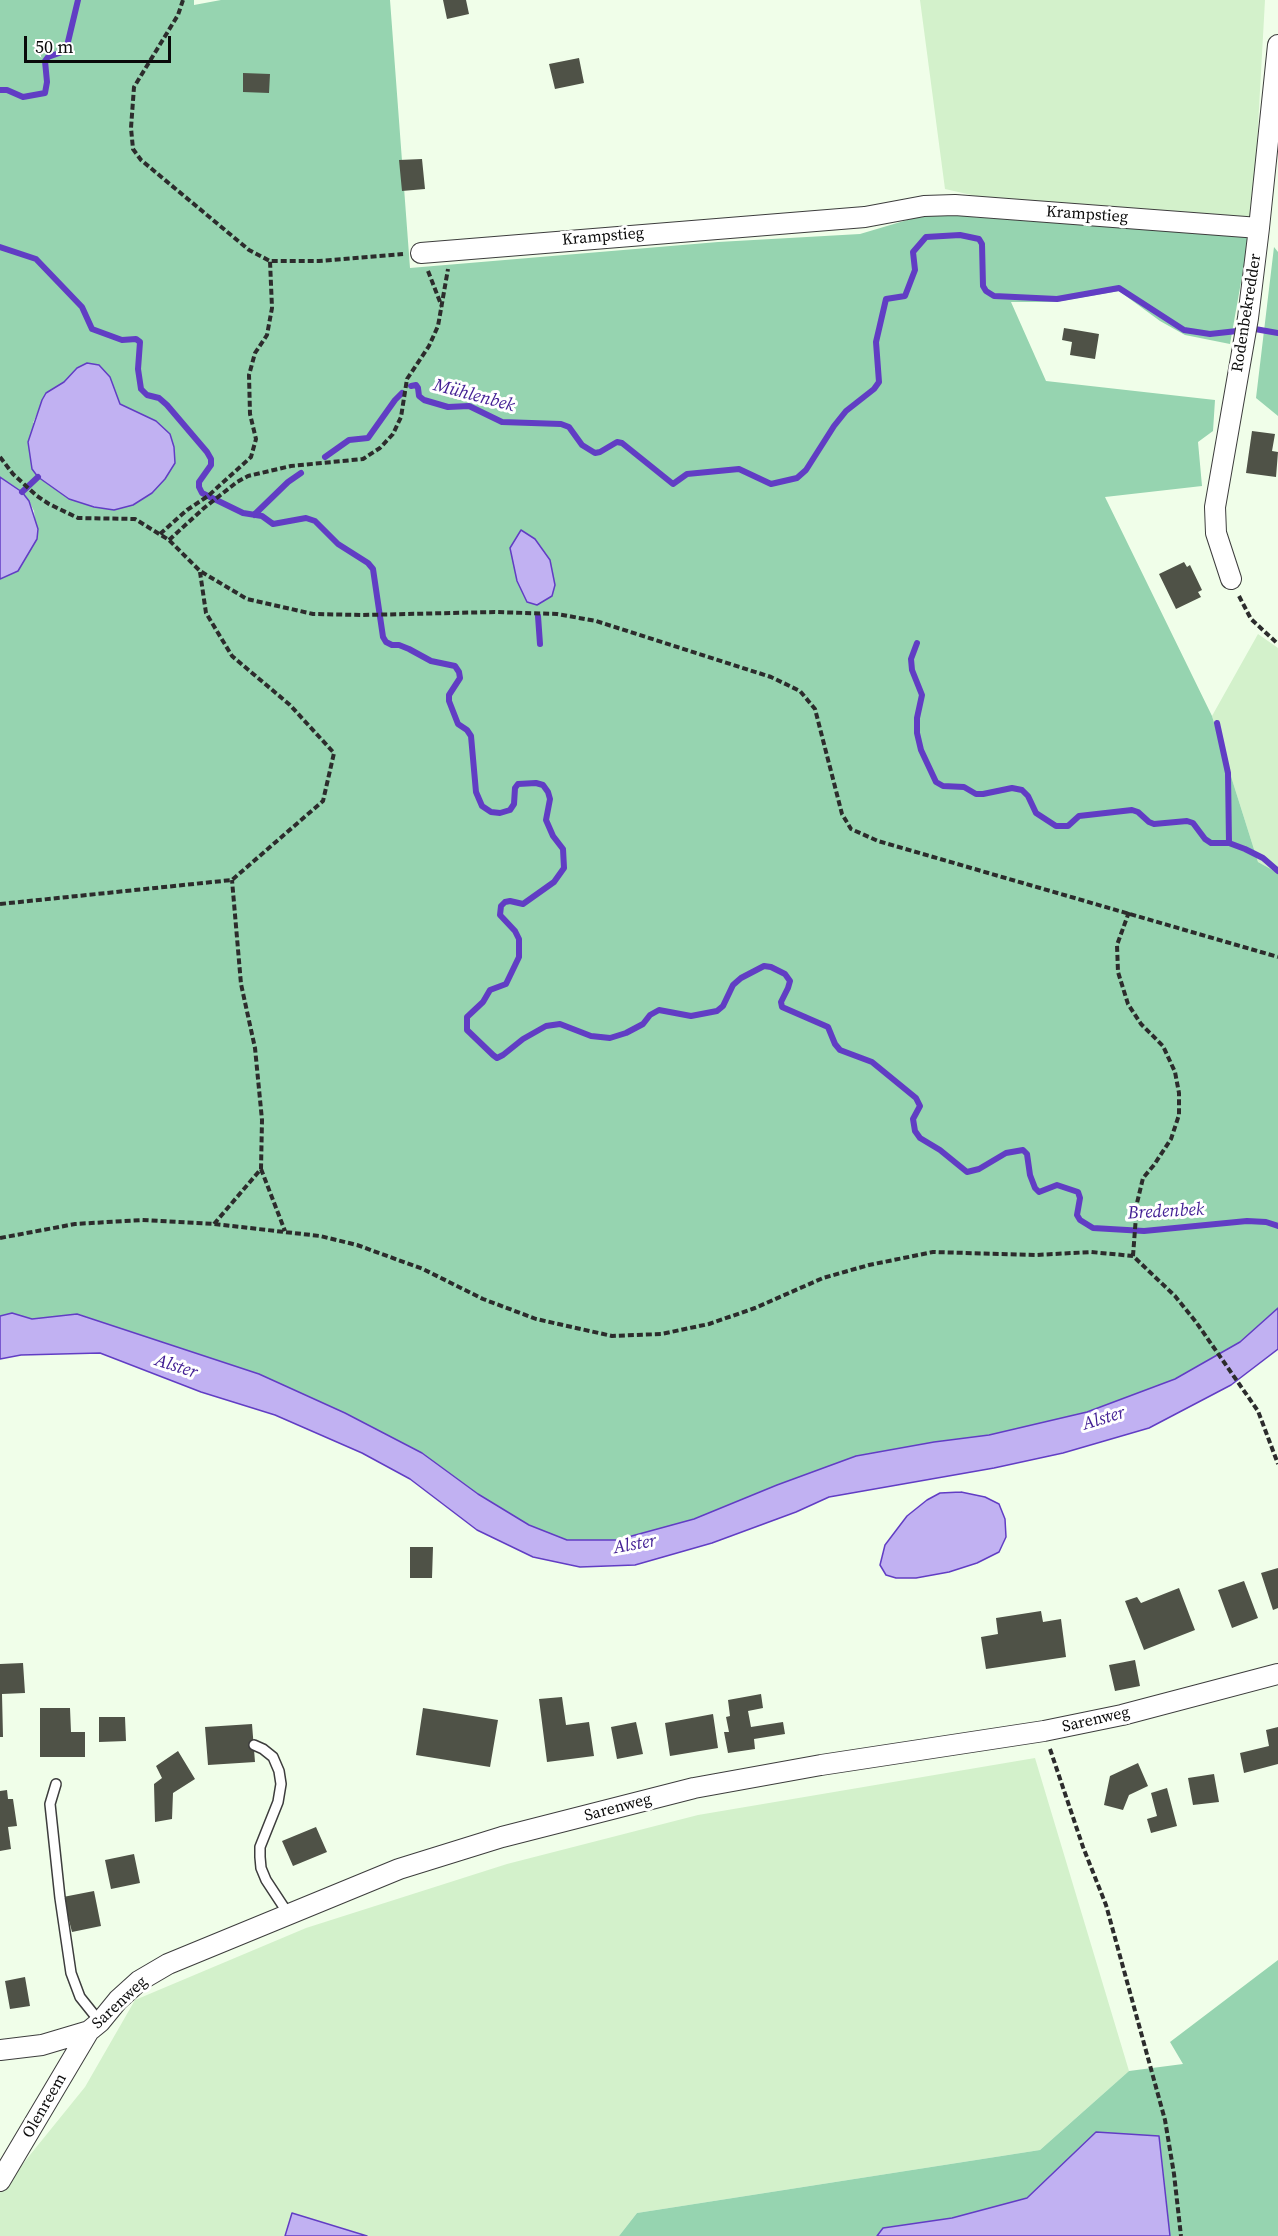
<!DOCTYPE html>
<meta charset="utf-8">
<style>
body{margin:0}
#map{position:relative;width:1278px;height:2236px;overflow:hidden;background:#f0fee9;font-family:"Source Serif 4",serif}
canvas{display:block}
.scale{position:absolute;left:24px;top:36px;width:147px;height:27px;box-sizing:border-box;border:3px solid #0a0a0a;border-top:0;padding-left:8px;font-size:18px;line-height:21px;white-space:nowrap;color:#0a0a0a;-webkit-text-stroke:4px #fff;paint-order:stroke}
</style>
<div id="map">
<canvas width="1278" height="2236"></canvas>
<div class="scale">50 m</div>
</div>
<script>
const context = document.querySelector('canvas').getContext('2d');
context.lineJoin = 'round';
function paint(path, color) {
  context.fillStyle = color;
  context.fill(path, 'evenodd');
}
function toPath(rows) {
  const path = new Path2D();
  for (const r of rows) {
    path.moveTo(r[0], r[1]);
    for (let i = 2; i < r.length; i += 2) path.lineTo(r[i], r[i + 1]);
  }
  return path;
}
function trace(path, color, width, dash) {
  context.strokeStyle = color;
  context.lineWidth = width;
  context.lineCap = dash ? 'butt' : 'round';
  context.setLineDash(dash || []);
  context.stroke(path);
}
function label(font, color, halo, rows, align = 'center') {
  context.font = font + ' "Source Serif 4",serif';
  context.lineWidth = 6;
  context.setLineDash([]);
  context.textBaseline = 'middle';
  context.strokeStyle = halo;
  context.fillStyle = color;
  for (const [text, x, y, turn = 0] of rows) {
    context.save();
    context.translate(x, y);
    context.rotate((+turn || 0) * Math.PI / 180);
    context.textAlign = isNaN(turn) ? turn : align;
    if (halo) context.strokeText(text, 0, 0);
    context.fillText(text, 0, 0);
    context.restore();
  }
}
paint(toPath([
 [920,0,1265,0,1253,217,976,196,945,189],
 [1258,634,1278,648,1278,873,1258,862,1212,716],
 [1035,1758,1129,2071,1040,2150,637,2213,619,2236,367,2236,292,2213,285,2236,0,2236,0,2192,85,2087,135,2000,306,1928,507,1864,698,1815]
]), '#d3f1cb');
paint(toPath([
 [0,0,194,0,194,5,221,0,390,0,410,268,718,242,860,234,941,210,972,217,1249,237,1230,344,1185,335,1160,321,1119,291,1056,302,1011,302,1046,381,1215,400,1213,431,1198,442,1202,486,1105,497,1212,716,1258,862,1278,873,1278,1308,1273,1314,1240,1342,1175,1379,1087,1412,989,1435,934,1442,856,1456,777,1485,694,1519,617,1540,567,1540,529,1525,478,1494,151,1339,78,1314,32,1319,12,1313,0,1316,0,579,18,571,37,539,34,511,29,501,22,492,0,477],
 [77,368,115,394,120,404,130,409,33,423,46,393,64,382],
 [1274,247,1278,252,1278,416,1256,398],
 [1278,1960,1278,2236,1170,2236,1159,2136,1096,2132,1027,2198,952,2218,883,2228,877,2236,619,2236,637,2213,1040,2150,1129,2071,1183,2064,1170,2042]
]), '#96d4b0');
const water = toPath([
 [87,363,99,365,110,377,120,404,156,421,170,434,174,447,175,463,165,479,152,493,133,505,114,510,94,507,69,499,38,477,32,469,28,442,42,400,46,393,64,382,77,368,87,363],
 [0,477,22,492,29,501,38,529,37,539,18,571,0,579,0,477],
 [521,530,535,539,550,560,555,585,552,596,537,605,527,602,517,581,510,548,521,530],
 [1278,1308,1278,1349,1231,1385,1149,1428,1063,1453,994,1468,829,1497,796,1512,712,1543,635,1565,580,1567,533,1557,477,1530,410,1479,362,1453,275,1415,201,1392,100,1353,21,1355,0,1359,0,1316,12,1313,32,1319,77,1314,259,1374,345,1413,422,1453,478,1494,529,1525,567,1540,617,1540,694,1519,777,1485,856,1456,934,1442,989,1435,1087,1412,1175,1379,1240,1342,1278,1308],
 [961,1492,985,1497,999,1504,1005,1519,1006,1537,999,1552,977,1563,949,1572,916,1578,896,1578,886,1575,880,1565,885,1545,907,1516,927,1500,940,1493,961,1492],
 [1096,2132,1159,2136,1170,2236,877,2236,883,2228,952,2218,1027,2198,1096,2132],
 [292,2213,367,2236,285,2236,292,2213]
]);
paint(water, '#c1b1f2');
trace(water, '#613dc4', 1.5);
trace(toPath([
 [0,90,7,90,23,97,45,93,47,82,45,61,48,57,62,52,67,46,78,0],
 [0,247,36,259,82,307,92,329,122,340,136,339,140,342,138,369,141,389,147,395,159,398,167,405,207,452,211,459,211,465,199,482,199,487,202,493,243,513,262,516,273,524,306,518,315,521,338,544,368,563,373,569,383,637,386,642,392,645,399,645,409,649,431,661,455,666,459,672,460,678,449,695,449,701,458,724,467,730,471,736,476,792,482,806,491,812,500,813,510,810,514,804,515,788,518,784,536,783,543,785,548,792,550,799,546,820,553,836,563,849,564,868,554,882,523,904,510,901,505,902,501,906,500,915,515,931,519,939,519,957,506,984,490,990,483,1002,467,1017,467,1030,493,1055,497,1058,503,1055,523,1039,546,1026,560,1024,591,1036,610,1038,626,1033,643,1024,650,1015,659,1010,691,1016,717,1011,723,1006,733,985,741,978,764,966,771,967,785,974,790,981,788,988,781,1002,782,1007,828,1027,835,1044,840,1050,872,1062,916,1098,920,1106,913,1119,915,1131,920,1138,940,1150,967,1172,979,1169,1006,1153,1023,1150,1027,1154,1030,1175,1035,1188,1039,1192,1057,1185,1078,1192,1080,1198,1077,1215,1080,1220,1093,1228,1144,1231,1247,1221,1266,1222,1278,1226],
 [411,386,416,385,418,388,419,396,424,400,448,407,469,406,502,422,561,424,569,427,582,445,595,453,600,452,617,442,622,443,673,484,687,474,739,469,771,484,797,478,806,470,834,426,846,411,874,389,879,382,876,342,886,299,905,296,915,270,913,252,926,237,960,235,979,239,982,244,983,286,986,291,994,296,1057,299,1119,288,1184,330,1210,334,1255,329,1278,333],
 [325,457,349,440,368,438,395,400,402,393],
 [22,492,38,477],
 [254,515,288,482,301,473],
 [538,616,540,644],
 [917,643,911,659,912,670,922,695,917,718,917,733,921,750,936,782,943,786,964,787,976,794,983,794,1012,788,1022,790,1028,796,1036,813,1056,826,1068,826,1079,816,1132,810,1138,812,1149,822,1154,824,1187,821,1193,823,1205,839,1211,843,1229,843,1245,849,1263,858,1278,871],
 [1217,723,1228,773,1229,843]
]), '#613dc4', 6);
paint(toPath([
 [443,0,466,0,469,14,447,19],
 [579,58,584,83,555,89,549,64],
 [243,73,270,74,269,93,243,92],
 [422,159,425,189,402,191,399,160],
 [1064,328,1099,334,1095,359,1070,355,1072,342,1062,340],
 [1252,431,1275,434,1272,451,1278,452,1276,477,1246,473],
 [1184,562,1187,567,1190,565,1202,590,1198,592,1201,597,1176,609,1159,574],
 [410,1547,433,1547,432,1578,410,1578],
 [1278,1568,1278,1608,1273,1610,1261,1573],
 [1244,1581,1258,1618,1232,1628,1218,1590],
 [1179,1588,1195,1630,1144,1650,1125,1601,1137,1597,1141,1603],
 [1041,1611,1043,1622,1061,1619,1066,1657,986,1669,981,1637,998,1634,996,1618],
 [1135,1660,1140,1686,1115,1691,1109,1665],
 [23,1663,25,1693,2,1694,3,1737,0,1737,0,1664],
 [761,1694,763,1708,748,1711,751,1727,783,1722,785,1734,754,1739,755,1749,728,1753,724,1732,729,1732,726,1717,730,1716,728,1700],
 [562,1697,566,1725,589,1722,594,1756,547,1762,539,1699],
 [40,1708,70,1708,71,1732,85,1732,85,1757,40,1757],
 [423,1708,498,1720,490,1767,416,1755],
 [713,1714,718,1748,670,1756,665,1723],
 [99,1717,125,1717,126,1741,99,1742],
 [636,1722,643,1754,617,1759,611,1727],
 [252,1724,255,1762,208,1765,205,1727],
 [1278,1727,1278,1764,1244,1773,1240,1753,1269,1746,1266,1730],
 [178,1751,195,1779,173,1793,172,1819,155,1822,154,1784,162,1778,156,1766],
 [1138,1763,1148,1786,1129,1795,1123,1810,1104,1805,1110,1776],
 [1214,1774,1219,1802,1193,1805,1188,1778],
 [1167,1788,1177,1826,1151,1833,1147,1819,1157,1816,1151,1793],
 [7,1790,8,1799,13,1799,17,1826,8,1827,11,1849,0,1851,0,1791],
 [316,1827,327,1852,293,1866,282,1841],
 [134,1854,140,1883,111,1889,105,1860],
 [94,1891,101,1926,72,1932,63,1897],
 [25,1977,30,2006,10,2009,5,1981]
]), '#4f5247');
const service = toPath([
 [254,1745,263,1749,273,1757,279,1771,281,1784,278,1802,260,1847,260,1857,261,1868,266,1880,289,1915],
 [56,1784,50,1804,60,1898,71,1973,80,1997,100,2022]
]);
const minor = toPath([
 [421,253,865,217,924,206,955,205,1259,228],
 [1231,579,1216,533,1215,507,1248,318,1259,228,1278,45],
 [0,2050,42,2045,89,2031,100,2022,118,2000,139,1981,168,1964,399,1869,502,1837,694,1788,821,1765,1044,1731,1122,1715,1278,1674],
 [0,2181,89,2031]
]);
trace(service, '#3d3d3d', 12);
trace(minor, '#3d3d3d', 22);
trace(toPath([
 [183,0,178,15,134,87,131,128,133,149,141,160,249,250,270,261,319,261,403,254],
 [428,271,442,307],
 [0,457,13,474,37,496,49,504,78,518,135,519,169,540,200,571,247,599,313,614,363,615,495,612,557,614,596,621,771,677,800,691,815,709,842,814,851,829,878,841,1278,957],
 [160,534,187,510,208,496,251,457,256,439,250,414,249,375,255,353,267,335,272,308,270,261],
 [169,540,204,508,237,482,248,476,291,466,363,459,380,448,393,434,401,417,407,379,429,346,438,326,448,269],
 [1239,596,1251,619,1278,644],
 [0,904,232,880,323,801,334,753,290,705,232,656,206,613,200,572],
 [1129,912,1117,945,1118,972,1128,1004,1141,1024,1163,1046,1175,1072,1179,1093,1179,1115,1171,1139,1154,1165,1143,1178,1137,1203,1133,1256],
 [261,1169,285,1231],
 [214,1224,261,1169,262,1120,255,1048,241,984,232,880],
 [0,1238,75,1224,142,1220,214,1224,320,1236,357,1245,423,1269,483,1299,536,1319,612,1336,661,1334,709,1324,755,1308,823,1278,869,1265,933,1252,1036,1255,1091,1252,1133,1256,1175,1296,1196,1322,1258,1411,1278,1464],
 [1050,1749,1083,1847,1106,1905,1165,2120,1174,2174,1181,2236]
]), '#2c2c2c', 4, [6, 3]);
trace(service, '#fff', 9);
trace(minor, '#fff', 20);
label('16px', '#0a0a0a', '#fff', [
 ["Krampstieg",1087,215,4],
 ["Krampstieg",603,237,-5],
 ["Rodenbekredder",1247,313,-81],
 ["Sarenweg",1096,1720,-13],
 ["Sarenweg",618,1808,-15],
 ["Sarenweg",120,2003,-43],
 ["Olenreem",45,2106,-60]
]);
label('italic 18px', '#411d93', '#fff', [
 ["Mühlenbek",474,396,15],
 ["Bredenbek",1166,1212,-3],
 ["Alster",176,1367,18],
 ["Alster",1104,1419,-17],
 ["Alster",635,1545,-10]
]);
</script>
